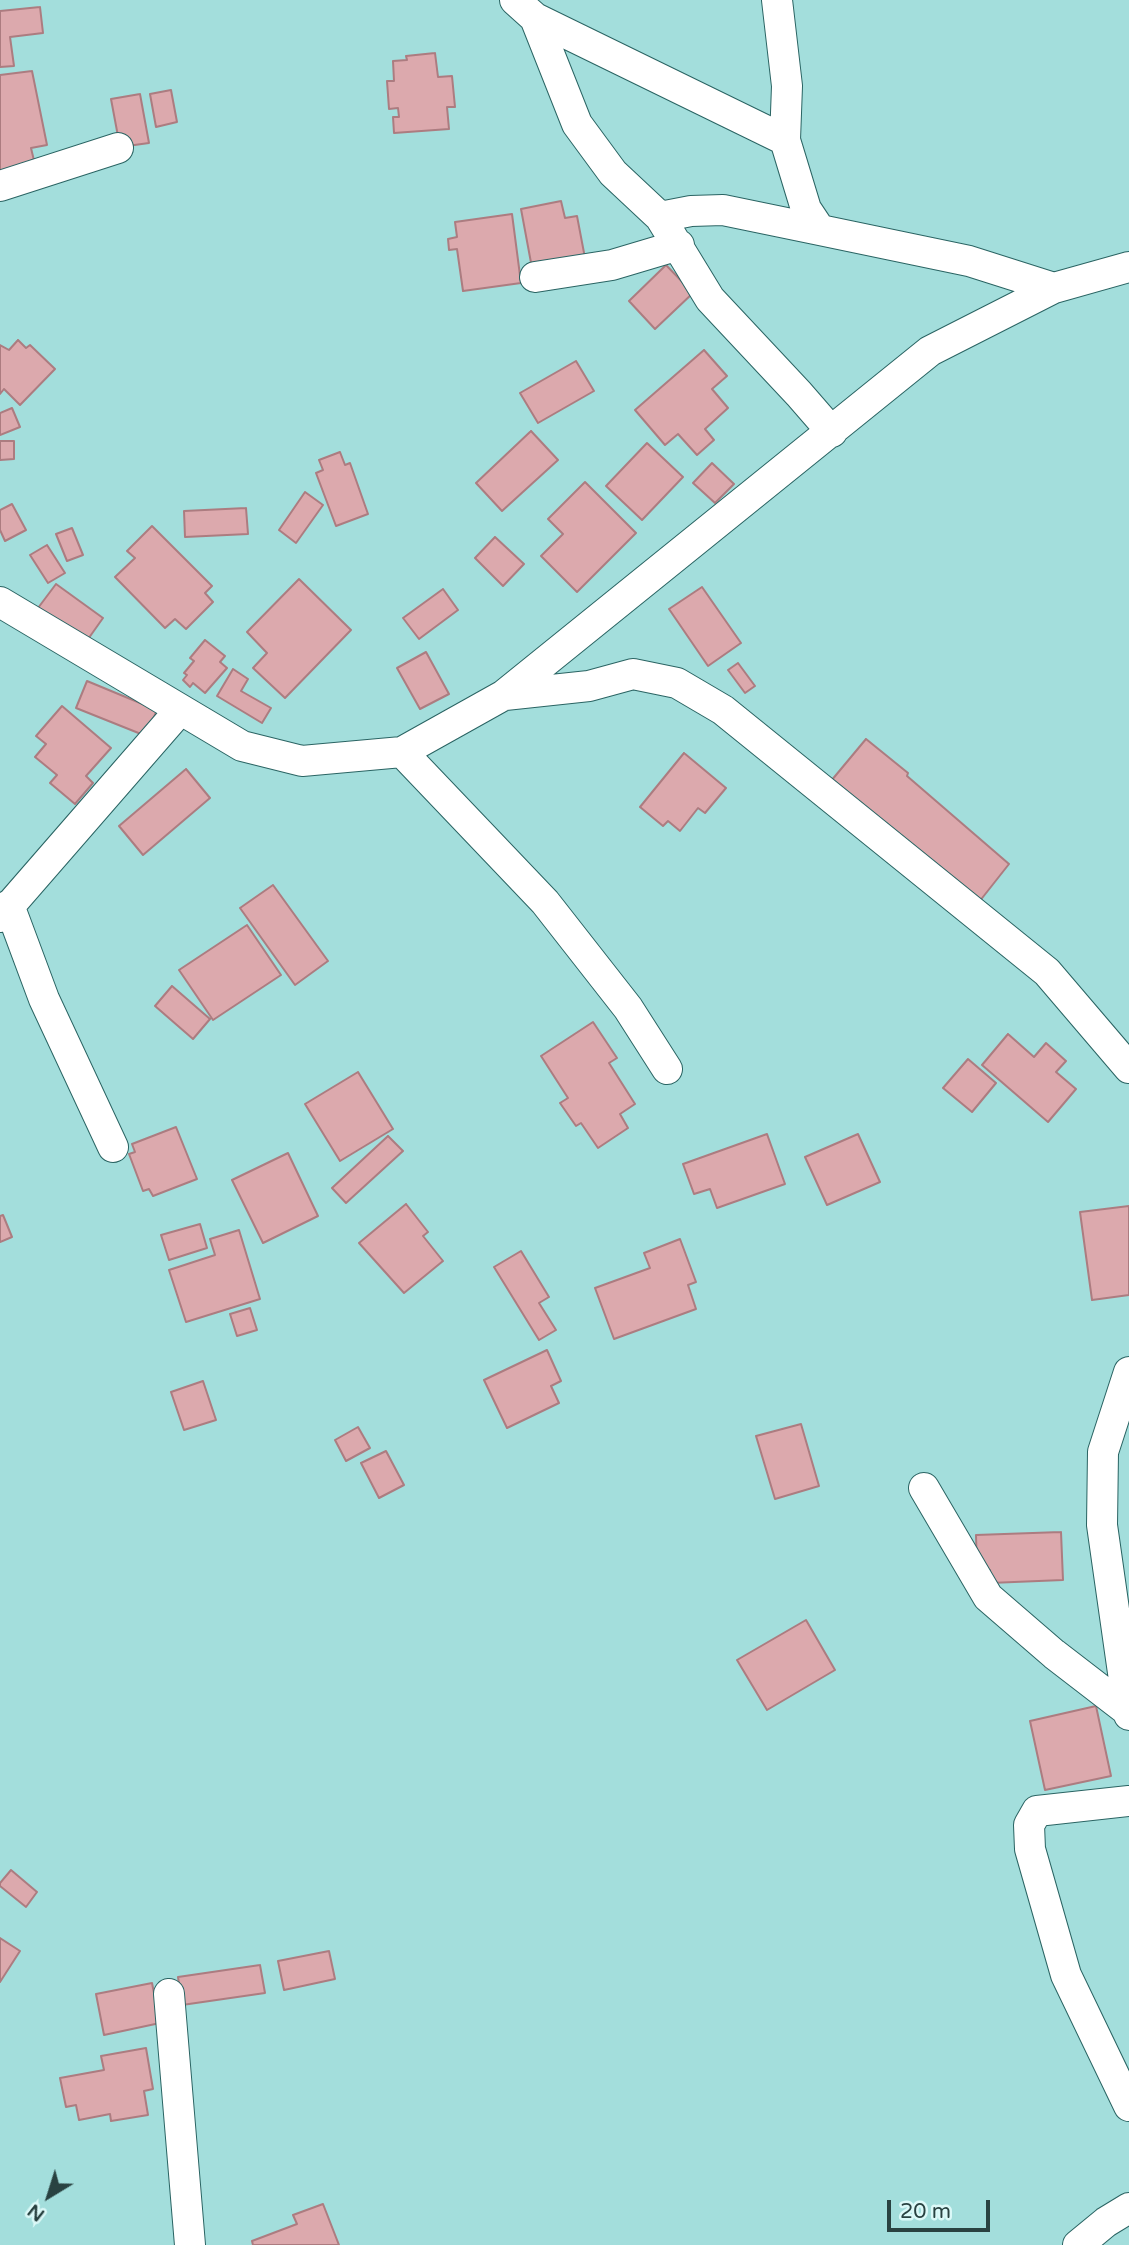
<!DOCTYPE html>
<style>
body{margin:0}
#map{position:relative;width:1129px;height:2245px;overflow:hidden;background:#a3dedc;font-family:"Varela Round",sans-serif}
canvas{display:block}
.north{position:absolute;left:14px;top:2161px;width:70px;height:70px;-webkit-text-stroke:5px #dcf9f8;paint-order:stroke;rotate:218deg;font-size:19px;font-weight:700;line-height:28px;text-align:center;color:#294241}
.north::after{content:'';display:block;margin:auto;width:24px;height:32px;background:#294241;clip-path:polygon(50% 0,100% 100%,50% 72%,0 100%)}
.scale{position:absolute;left:887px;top:2200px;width:103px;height:32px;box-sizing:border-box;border:4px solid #294241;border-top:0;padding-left:9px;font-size:21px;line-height:24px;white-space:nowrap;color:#294241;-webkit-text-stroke:5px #dcf9f8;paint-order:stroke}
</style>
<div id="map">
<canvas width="1129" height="2245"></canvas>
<div class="north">N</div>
<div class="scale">20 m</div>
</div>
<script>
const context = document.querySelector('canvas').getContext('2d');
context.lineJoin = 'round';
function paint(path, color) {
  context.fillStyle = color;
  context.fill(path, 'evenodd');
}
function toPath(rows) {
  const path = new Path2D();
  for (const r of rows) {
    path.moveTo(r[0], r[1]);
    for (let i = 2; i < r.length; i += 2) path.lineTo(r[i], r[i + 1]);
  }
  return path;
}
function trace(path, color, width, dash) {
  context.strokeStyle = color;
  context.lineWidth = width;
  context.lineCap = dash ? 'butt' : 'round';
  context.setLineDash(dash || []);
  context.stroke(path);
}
const building = toPath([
 [40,7,43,33,10,37,14,66,0,67,0,11,40,7],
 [435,53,438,77,452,76,455,107,447,107,449,129,394,133,393,117,399,117,398,108,389,109,387,81,394,81,393,61,407,60,406,56,435,53],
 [32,71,47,145,31,148,36,169,0,178,0,75,32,71],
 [171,90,177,122,156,127,150,94,171,90],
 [140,94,149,143,120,147,111,99,140,94],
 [561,201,565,218,577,216,585,258,532,268,521,209,561,201],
 [512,214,521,283,463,291,457,249,449,250,448,239,457,237,455,222,512,214],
 [666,265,693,293,655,329,629,301,666,265],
 [18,340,26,348,30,345,55,369,20,405,4,389,0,394,0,345,9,350,18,340],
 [704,350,727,376,712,389,728,408,705,429,714,440,697,455,678,434,665,445,635,410,704,350],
 [576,361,594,391,538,423,520,393,576,361],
 [12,408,20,427,0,435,0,413,12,408],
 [531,431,558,460,502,511,476,483,531,431],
 [0,441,14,441,14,459,0,460,0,441],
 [647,443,683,477,642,520,606,486,647,443],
 [340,452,345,465,350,463,368,514,336,526,316,473,323,470,319,460,340,452],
 [712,463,734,484,715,503,693,483,712,463],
 [585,482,636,533,577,592,541,556,563,534,548,519,585,482],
 [305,492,323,505,296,543,279,530,305,492],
 [12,504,26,530,5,541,0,530,0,510,12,504],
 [246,508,248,534,185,537,184,511,246,508],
 [152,526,212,586,205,593,213,602,186,629,175,619,165,628,115,577,135,558,127,551,152,526],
 [72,528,83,555,67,561,56,534,72,528],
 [495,537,524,564,503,586,475,558,495,537],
 [47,545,65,573,48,583,30,555,47,545],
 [299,579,351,630,285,698,253,668,267,653,247,632,299,579],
 [56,584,103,618,86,642,38,608,56,584],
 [702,587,741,643,708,666,669,609,702,587],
 [443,589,458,610,419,639,403,618,443,589],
 [205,640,225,656,220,662,227,668,205,693,193,683,190,687,183,680,187,675,184,673,194,661,190,658,205,640],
 [426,652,449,694,420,709,397,668,426,652],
 [738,663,755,686,745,693,728,670,738,663],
 [233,669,248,679,241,691,271,708,262,723,217,696,233,669],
 [87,681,157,710,146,736,76,708,87,681],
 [62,706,111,748,86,776,93,783,75,804,50,783,57,775,35,757,46,744,36,736,62,706],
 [866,739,908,773,907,776,1009,864,979,902,831,781,866,739],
 [684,753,726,788,705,813,698,808,680,831,668,821,663,826,640,807,684,753],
 [186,769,210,798,143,855,119,826,186,769],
 [273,885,328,961,295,985,240,908,273,885],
 [247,925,281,975,213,1020,179,970,247,925],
 [172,986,210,1019,193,1039,155,1006,172,986],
 [593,1022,617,1058,609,1063,635,1104,620,1114,628,1128,598,1148,581,1123,576,1126,560,1103,568,1098,541,1056,593,1022],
 [1008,1034,1034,1057,1046,1043,1066,1061,1056,1072,1076,1089,1048,1122,982,1065,1008,1034],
 [968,1059,996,1083,972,1112,943,1088,968,1059],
 [358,1072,393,1129,340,1161,305,1104,358,1072],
 [176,1127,197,1179,153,1196,149,1189,143,1191,129,1154,135,1152,132,1144,176,1127],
 [767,1134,785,1184,717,1208,710,1189,694,1194,683,1164,767,1134],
 [858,1134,880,1182,827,1205,805,1157,858,1134],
 [388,1136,403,1151,346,1203,332,1188,388,1136],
 [288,1153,318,1216,263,1243,232,1180,288,1153],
 [406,1204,428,1232,423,1236,443,1261,404,1293,359,1243,406,1204],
 [1129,1206,1129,1295,1092,1300,1080,1212,1129,1206],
 [3,1215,12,1237,0,1242,0,1216,3,1215],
 [200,1224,207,1248,169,1260,161,1235,200,1224],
 [239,1230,260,1299,186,1322,169,1270,215,1255,210,1239,239,1230],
 [680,1239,696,1282,688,1285,696,1309,614,1339,595,1288,650,1268,644,1253,680,1239],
 [521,1251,549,1297,539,1303,556,1330,539,1340,494,1267,521,1251],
 [250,1308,257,1330,237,1336,230,1314,250,1308],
 [547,1350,561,1381,551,1386,559,1403,507,1428,484,1380,547,1350],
 [203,1381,216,1420,184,1430,171,1392,203,1381],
 [801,1424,819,1486,775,1499,756,1436,801,1424],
 [358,1427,370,1448,346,1461,335,1440,358,1427],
 [386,1451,404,1485,379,1498,361,1463,386,1451],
 [1061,1532,1063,1580,990,1583,990,1570,977,1571,976,1535,1061,1532],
 [806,1620,835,1670,767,1710,737,1660,806,1620],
 [1096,1706,1111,1776,1045,1790,1030,1721,1096,1706],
 [11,1870,37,1892,26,1907,0,1886,0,1883,11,1870],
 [0,1938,20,1951,0,1982,0,1938],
 [329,1951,335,1979,284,1990,278,1961,329,1951],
 [260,1965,265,1993,182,2005,178,1977,260,1965],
 [152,1983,160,2023,104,2035,96,1994,152,1983],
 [146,2048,153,2089,144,2091,148,2115,111,2121,110,2114,79,2120,76,2105,66,2107,60,2078,104,2070,101,2056,146,2048],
 [323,2204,339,2245,253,2245,252,2241,297,2224,293,2215,323,2204]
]);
paint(building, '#dca9ad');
trace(building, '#ac7c80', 2);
const minor = toPath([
 [515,0,535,18,785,140,806,209,820,230,969,261,1054,288],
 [777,0,787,86,785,140],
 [535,18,577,124,613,173,660,217,710,299,799,394,832,432],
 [0,186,118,148],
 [660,217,691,211,723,210,820,230],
 [535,277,612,265,679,245],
 [0,602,242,746,302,761,402,752,504,695,930,351,1054,288,1129,267],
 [505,695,589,686,633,674,677,683,723,710,1047,972,1129,1068],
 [402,752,545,902,628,1008,667,1069],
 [9,905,44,999,113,1147],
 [0,917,180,710],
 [1129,1372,1103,1452,1102,1525,1129,1715],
 [924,1488,988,1597,1054,1654,1128,1711],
 [1129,1801,1037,1811,1029,1825,1030,1849,1066,1975,1129,2106],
 [169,1994,190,2245],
 [1078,2245,1106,2222,1129,2208]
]);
trace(minor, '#2a6463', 32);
trace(minor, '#fff', 30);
</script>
